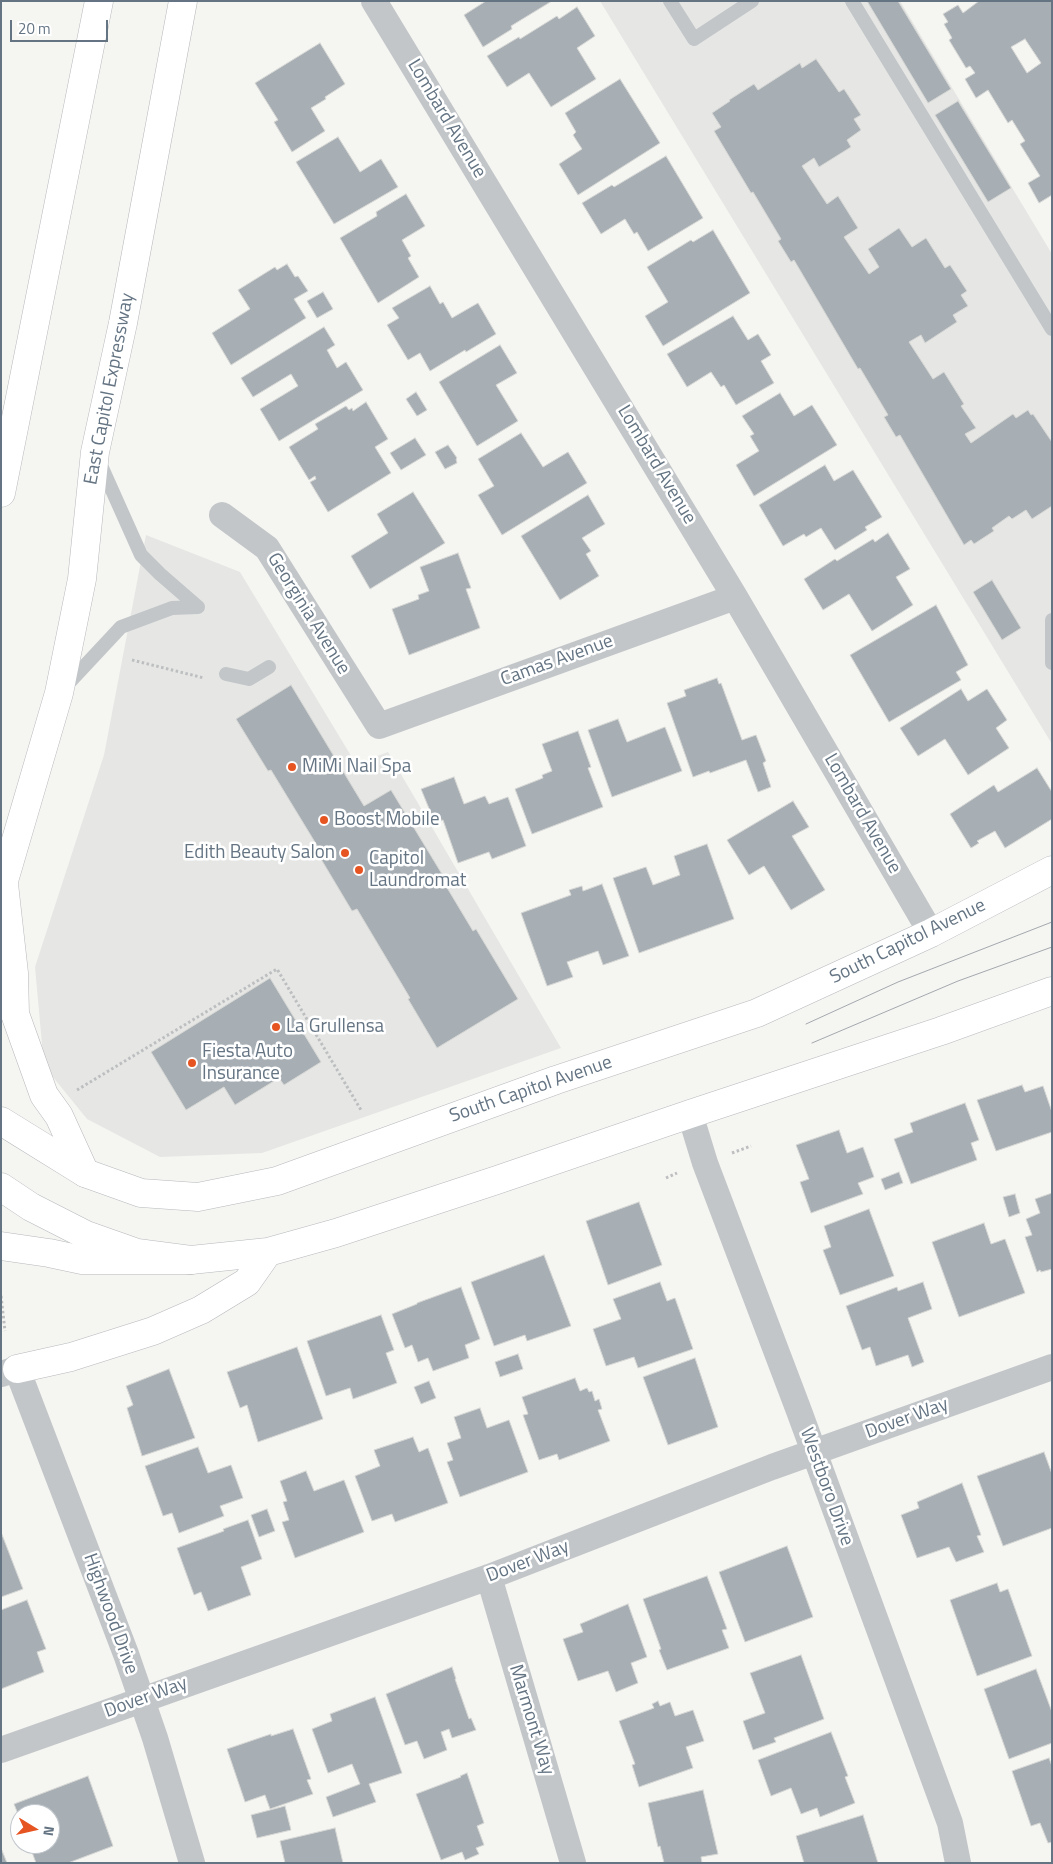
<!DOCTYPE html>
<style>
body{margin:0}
#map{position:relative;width:1053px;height:1864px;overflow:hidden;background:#f5f5f1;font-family:"Titillium Web",sans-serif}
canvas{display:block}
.frame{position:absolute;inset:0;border:2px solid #647483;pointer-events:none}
.north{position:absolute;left:10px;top:1804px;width:50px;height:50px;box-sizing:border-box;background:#fff;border:1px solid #c1c7cd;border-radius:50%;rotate:99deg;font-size:14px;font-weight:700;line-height:20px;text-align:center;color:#647483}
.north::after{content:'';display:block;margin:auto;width:18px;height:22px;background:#e65421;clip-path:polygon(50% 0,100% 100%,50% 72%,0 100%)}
.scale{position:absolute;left:10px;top:20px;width:98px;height:22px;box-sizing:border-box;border:2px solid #647483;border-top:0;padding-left:6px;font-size:15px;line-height:18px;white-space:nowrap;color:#647483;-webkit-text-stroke:4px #fff;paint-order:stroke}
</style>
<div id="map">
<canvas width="1053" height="1864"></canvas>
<div class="frame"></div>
<div class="north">N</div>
<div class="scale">20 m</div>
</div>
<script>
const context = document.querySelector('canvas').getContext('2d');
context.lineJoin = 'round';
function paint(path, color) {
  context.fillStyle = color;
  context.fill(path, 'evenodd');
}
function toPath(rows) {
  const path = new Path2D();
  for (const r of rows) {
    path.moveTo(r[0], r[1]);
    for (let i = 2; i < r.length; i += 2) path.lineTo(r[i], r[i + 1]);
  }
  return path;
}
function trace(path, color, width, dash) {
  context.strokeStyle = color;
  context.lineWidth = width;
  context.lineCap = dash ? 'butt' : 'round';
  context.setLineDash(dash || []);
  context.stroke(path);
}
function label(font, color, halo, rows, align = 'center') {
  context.font = font + ' "Titillium Web",sans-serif';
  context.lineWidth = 5;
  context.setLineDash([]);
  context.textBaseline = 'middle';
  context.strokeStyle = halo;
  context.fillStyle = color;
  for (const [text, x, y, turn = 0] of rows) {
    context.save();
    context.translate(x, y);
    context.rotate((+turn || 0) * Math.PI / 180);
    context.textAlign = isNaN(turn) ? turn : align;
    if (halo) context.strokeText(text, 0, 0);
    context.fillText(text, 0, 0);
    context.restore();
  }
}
paint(toPath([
 [600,1,900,1,1052,254,1052,744],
 [146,535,240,572,356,764,388,752,561,1048,262,1153,160,1157,87,1119,44,1066,35,967,104,755]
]), '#e6e7e5');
const building = toPath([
 [486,1,552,1,511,26,512,29,483,47,464,15,486,1],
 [867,1,898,1,951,89,928,103,867,1],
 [979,1,1052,1,1052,195,1039,203,1028,183,1040,176,1020,144,1025,141,1012,120,1008,123,988,90,976,98,965,79,975,73,970,66,966,68,949,40,952,38,944,24,948,22,943,14,958,5,963,13,979,1],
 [1025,39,1041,63,1027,73,1011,47,1025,39],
 [577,7,595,36,577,48,596,79,551,107,529,73,507,87,487,56,519,37,520,39,557,16,559,19,577,7],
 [320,43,345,84,325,97,326,99,311,108,325,131,292,152,274,122,278,120,255,83,320,43],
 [816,59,839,92,844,89,861,115,854,119,861,130,847,140,851,147,819,167,814,158,802,166,827,204,838,196,858,228,844,237,869,274,879,267,868,249,899,228,912,247,926,238,945,268,950,265,967,291,961,295,968,306,953,315,957,322,925,343,921,335,909,342,933,379,944,372,964,404,961,406,976,428,965,434,971,443,1013,414,1016,418,1028,410,1031,415,1033,414,1052,442,1052,506,1032,519,1026,510,1012,519,1009,516,992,528,994,531,974,544,971,540,964,545,900,435,896,437,884,417,888,415,860,368,858,369,794,260,791,262,778,241,781,239,753,192,751,193,714,131,721,127,712,113,730,101,729,100,754,84,758,90,800,63,802,68,816,59],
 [620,79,660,143,578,195,559,164,582,149,573,135,576,132,565,113,620,79],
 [958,101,1011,188,988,202,935,115,958,101],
 [338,137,360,172,381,159,398,187,334,224,296,162,338,137],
 [666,156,703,218,648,251,637,232,634,234,625,219,601,234,582,203,612,185,614,187,666,156],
 [406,194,425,226,402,240,411,256,408,258,419,277,378,303,340,238,377,216,376,212,406,194],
 [713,230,750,293,663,346,645,316,668,302,647,267,691,240,693,242,713,230],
 [287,264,295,277,298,276,308,291,294,299,306,318,231,365,212,333,250,309,238,290,275,267,277,270,287,264],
 [430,286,440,304,443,302,452,318,478,303,496,334,466,352,465,350,430,371,420,353,408,360,387,325,399,318,392,308,430,286],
 [323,292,333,309,317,318,307,301,323,292],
 [733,316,748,340,758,334,771,355,761,361,774,383,736,405,724,385,721,387,711,372,687,387,667,354,733,316],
 [324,327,335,345,327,350,337,368,346,362,363,390,279,441,260,409,298,386,291,374,253,397,241,378,324,327],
 [500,345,517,373,496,385,518,421,477,446,439,382,500,345],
 [416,392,427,410,417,416,406,399,416,392],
 [780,393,794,416,812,405,837,445,754,496,736,465,759,451,750,436,754,434,742,416,780,393],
 [366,402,388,439,375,447,391,473,328,512,310,482,316,479,315,476,309,480,289,447,318,429,315,424,346,406,349,410,352,408,353,411,366,402],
 [521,433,543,467,568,452,587,483,502,535,478,495,494,486,478,459,521,433],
 [415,438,426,455,401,470,390,453,415,438],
 [448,445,457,458,456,459,457,463,445,469,435,452,448,445],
 [825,465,834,481,853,470,882,517,865,527,867,530,835,550,821,528,806,537,804,534,783,546,759,505,825,465],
 [413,492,445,543,370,589,351,556,388,533,377,514,413,492],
 [588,495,605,524,582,538,591,551,586,554,599,576,560,600,521,536,588,495],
 [888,533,910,569,896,577,913,605,872,631,849,594,823,610,804,579,835,559,837,561,873,539,875,542,888,533],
 [458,553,471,588,466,589,480,628,409,655,392,609,419,599,418,595,429,591,420,567,458,553],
 [992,580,1021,628,1002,640,973,592,992,580],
 [936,605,968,665,956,672,961,680,889,722,850,655,936,605],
 [717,678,719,684,721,683,742,740,756,735,766,761,763,763,771,787,758,792,746,760,710,773,709,771,693,777,667,703,686,696,684,690,717,678],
 [291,685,364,806,391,790,445,879,443,881,473,931,476,929,518,999,437,1048,408,999,410,998,357,909,352,911,321,859,324,857,271,770,268,771,236,719,291,685],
 [961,689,968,701,987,689,1007,720,996,728,1009,748,968,775,945,739,918,756,900,728,961,689],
 [618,719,627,742,665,727,682,771,612,797,588,730,618,719],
 [578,731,591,767,588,768,603,807,532,834,515,789,543,778,542,775,552,771,542,744,578,731],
 [1037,768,1052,792,1052,819,1005,848,995,831,977,841,979,843,971,848,950,814,994,785,998,792,1037,768],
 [454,777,464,804,485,796,489,804,508,797,526,846,492,859,489,852,458,863,443,820,435,823,421,789,454,777],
 [793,801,809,827,792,836,825,890,791,910,764,866,749,875,727,840,793,801],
 [707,844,734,919,639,953,613,878,646,867,653,885,680,875,674,856,707,844],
 [602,884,629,956,603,965,598,951,567,962,573,977,547,986,521,913,571,895,569,890,582,886,583,891,602,884],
 [270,978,321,1062,284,1085,279,1078,235,1105,224,1087,186,1110,151,1052,270,978],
 [1022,1085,1025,1092,1043,1086,1052,1112,1052,1132,996,1151,977,1100,1022,1085],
 [965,1103,979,1140,971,1143,977,1160,911,1184,894,1139,913,1132,910,1123,965,1103],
 [839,1130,847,1153,863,1147,874,1177,858,1183,863,1194,811,1213,800,1182,809,1179,796,1145,839,1130],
 [899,1172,903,1183,885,1190,881,1179,899,1172],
 [1052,1193,1052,1269,1041,1272,1040,1270,1037,1272,1025,1237,1032,1235,1026,1219,1040,1213,1035,1199,1052,1193],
 [1015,1194,1020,1213,1009,1217,1003,1197,1015,1194],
 [639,1202,662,1265,608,1285,586,1221,639,1202],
 [869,1209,894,1276,840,1295,823,1250,831,1247,824,1226,869,1209],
 [984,1223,991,1244,1005,1239,1025,1293,959,1317,932,1242,984,1223],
 [544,1255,571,1326,527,1341,525,1335,494,1346,471,1282,544,1255],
 [660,1282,667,1301,675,1298,693,1349,638,1368,634,1357,606,1366,593,1329,621,1319,613,1299,660,1282],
 [923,1282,932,1309,908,1318,924,1362,912,1367,908,1355,876,1366,870,1347,862,1350,846,1306,897,1287,898,1291,923,1282],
 [461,1287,480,1339,465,1345,469,1358,433,1371,428,1358,418,1362,412,1345,405,1348,392,1314,417,1304,417,1303,461,1287],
 [381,1315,394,1350,386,1353,397,1383,353,1399,350,1388,326,1396,307,1341,381,1315],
 [297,1347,323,1419,258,1442,247,1405,240,1408,227,1372,297,1347],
 [518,1354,523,1369,500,1377,495,1362,518,1354],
 [695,1358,718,1427,668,1445,643,1377,695,1358],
 [169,1369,195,1438,142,1456,127,1408,133,1405,126,1386,169,1369],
 [575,1378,580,1391,587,1388,589,1392,592,1391,595,1401,599,1399,602,1409,598,1410,610,1441,559,1460,557,1454,539,1460,523,1415,528,1414,522,1397,575,1378],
 [429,1381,436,1398,421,1404,414,1387,429,1381],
 [480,1408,487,1428,509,1420,528,1472,460,1497,447,1462,453,1460,447,1443,461,1438,454,1417,480,1408],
 [413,1437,419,1452,428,1448,448,1503,395,1522,392,1514,372,1521,355,1476,380,1466,374,1450,413,1437],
 [198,1447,208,1473,231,1465,243,1498,220,1506,224,1516,179,1533,172,1513,163,1516,145,1466,198,1447],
 [1044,1452,1052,1474,1052,1528,1003,1546,977,1476,1044,1452],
 [306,1471,314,1491,344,1480,364,1532,295,1558,282,1522,289,1520,283,1502,287,1501,280,1481,306,1471],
 [962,1483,981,1535,977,1536,984,1552,956,1562,949,1547,917,1558,901,1515,919,1508,917,1502,962,1483],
 [267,1509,275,1531,259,1537,251,1515,267,1509],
 [248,1520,262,1559,241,1567,251,1595,208,1611,201,1592,194,1595,177,1548,224,1531,223,1529,248,1520],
 [1,1532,23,1589,1,1597,1,1532],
 [787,1546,813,1617,745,1642,719,1572,787,1546],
 [707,1576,727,1629,722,1630,729,1648,667,1670,659,1650,661,1649,643,1599,707,1576],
 [997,1583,1000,1592,1008,1589,1032,1656,977,1676,950,1600,997,1583],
 [27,1600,46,1649,37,1652,44,1672,1,1689,1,1610,27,1600],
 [628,1604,647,1657,631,1663,638,1683,616,1692,608,1671,578,1681,563,1639,583,1632,580,1624,628,1604],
 [801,1655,824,1719,774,1738,776,1742,753,1750,743,1721,765,1713,750,1673,801,1655],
 [452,1667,456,1679,455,1679,469,1719,471,1718,476,1730,452,1738,449,1729,441,1732,447,1750,424,1759,417,1741,405,1745,386,1694,452,1667],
 [1036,1669,1052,1712,1052,1743,1009,1759,984,1689,1036,1669],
 [375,1697,402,1773,369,1784,376,1802,333,1817,326,1797,360,1784,352,1764,328,1773,312,1729,332,1721,330,1714,375,1697],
 [658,1701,660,1706,670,1702,675,1716,693,1710,704,1741,686,1747,693,1768,639,1787,632,1765,635,1764,619,1721,654,1708,652,1704,658,1701],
 [293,1729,311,1779,307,1780,313,1794,270,1809,265,1795,245,1802,227,1749,271,1734,271,1736,293,1729],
 [831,1732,848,1776,845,1777,855,1803,820,1817,817,1808,801,1814,791,1788,771,1796,758,1760,831,1732],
 [1049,1758,1052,1766,1052,1842,1048,1843,1040,1823,1031,1826,1012,1771,1049,1758],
 [467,1773,484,1823,477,1826,484,1845,476,1848,479,1854,465,1860,462,1852,441,1860,416,1794,461,1777,460,1776,467,1773],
 [88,1776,113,1846,68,1863,36,1863,29,1844,50,1844,50,1814,20,1814,20,1819,14,1804,88,1776],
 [703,1790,718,1854,701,1857,702,1863,664,1863,660,1846,658,1847,648,1803,703,1790],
 [285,1806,291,1830,257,1838,251,1815,285,1806],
 [863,1815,878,1863,804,1863,796,1836,863,1815],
 [335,1828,343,1863,285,1863,280,1841,335,1828],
 [1,1848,7,1863,1,1863,1,1848]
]);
paint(building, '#a7afb5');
trace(building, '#d6d7d4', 1);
const primary = toPath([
 [1,1121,85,1173,141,1193,198,1197,277,1181,556,1080,757,1013,931,933,1052,870],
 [1,1187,31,1207,86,1235,137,1253,191,1260,268,1252,336,1233,497,1180,690,1114,941,1031,1052,991],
 [17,1369,71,1357,153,1331,201,1310,247,1282,268,1252]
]);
const highway = toPath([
 [1,493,99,1],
 [4,884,14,973,15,1014,44,1095,59,1116,85,1173],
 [1,891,59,693,82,579,95,452,123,323,183,1],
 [1,1246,49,1253,82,1260,191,1260]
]);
trace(primary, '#b5b9bd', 29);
trace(highway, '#b5b8bb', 29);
trace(toPath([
 [132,660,204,678],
 [77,1090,277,969,361,1110],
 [732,1153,751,1146],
 [666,1178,677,1173],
 [1,1296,5,1331]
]), '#bcbec0', 3, [2.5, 2.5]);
trace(toPath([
 [670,1,694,39,752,1],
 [852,1,1052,329],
 [99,461,141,555,160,574,198,607],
 [1052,620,1052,663],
 [226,674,249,679,269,667],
 [65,687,121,627,172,608,198,607]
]), '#c2c6c9', 14);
trace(toPath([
 [374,1,735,597,931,933],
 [222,515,267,548,379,726,735,597],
 [690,1114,705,1163,799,1411,950,1823,958,1863],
 [1,1374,17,1369,126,1654,155,1738,192,1863],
 [489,1577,573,1863],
 [1,1750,489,1577,772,1467,1052,1367]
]), '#c2c6c9', 26);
trace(primary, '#fff', 28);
trace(highway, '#fff', 28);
trace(toPath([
 [806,1024,898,982,1052,922],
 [812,1043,958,981,1052,947]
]), '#a3a8ae', 1);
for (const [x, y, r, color] of [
 [292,767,5,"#e65421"],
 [324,820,5,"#e65421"],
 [345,853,5,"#e65421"],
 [359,870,5,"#e65421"],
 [276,1027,5,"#e65421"],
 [192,1063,5,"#e65421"]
]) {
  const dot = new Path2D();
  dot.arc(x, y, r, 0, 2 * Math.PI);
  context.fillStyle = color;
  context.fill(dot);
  trace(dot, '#fff', 2);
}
label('19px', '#647483', '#fff', [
 ["Lombard Avenue",446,119,59],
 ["East Capitol Expressway",110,389,-79],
 ["Lombard Avenue",656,465,59],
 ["Georginia Avenue",308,614,58],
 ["Camas Avenue",557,661,-20],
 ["Lombard Avenue",862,814,60],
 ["South Capitol Avenue",908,942,-26],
 ["South Capitol Avenue",531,1090,-19],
 ["Dover Way",907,1419,-20],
 ["Westboro Drive",826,1487,70],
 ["Dover Way",528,1562,-21],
 ["Highwood Drive",110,1614,70],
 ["Dover Way",146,1698,-20],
 ["Marmont Way",531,1720,73]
]);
label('19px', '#647483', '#fff', [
 ["MiMi Nail Spa",302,767],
 ["Boost Mobile",334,820],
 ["Edith Beauty Salon",335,853,"right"],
 ["Capitol",369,859],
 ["Laundromat",369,881],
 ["La Grullensa",286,1027],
 ["Fiesta Auto",202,1052],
 ["Insurance",202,1074]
], 'left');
</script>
